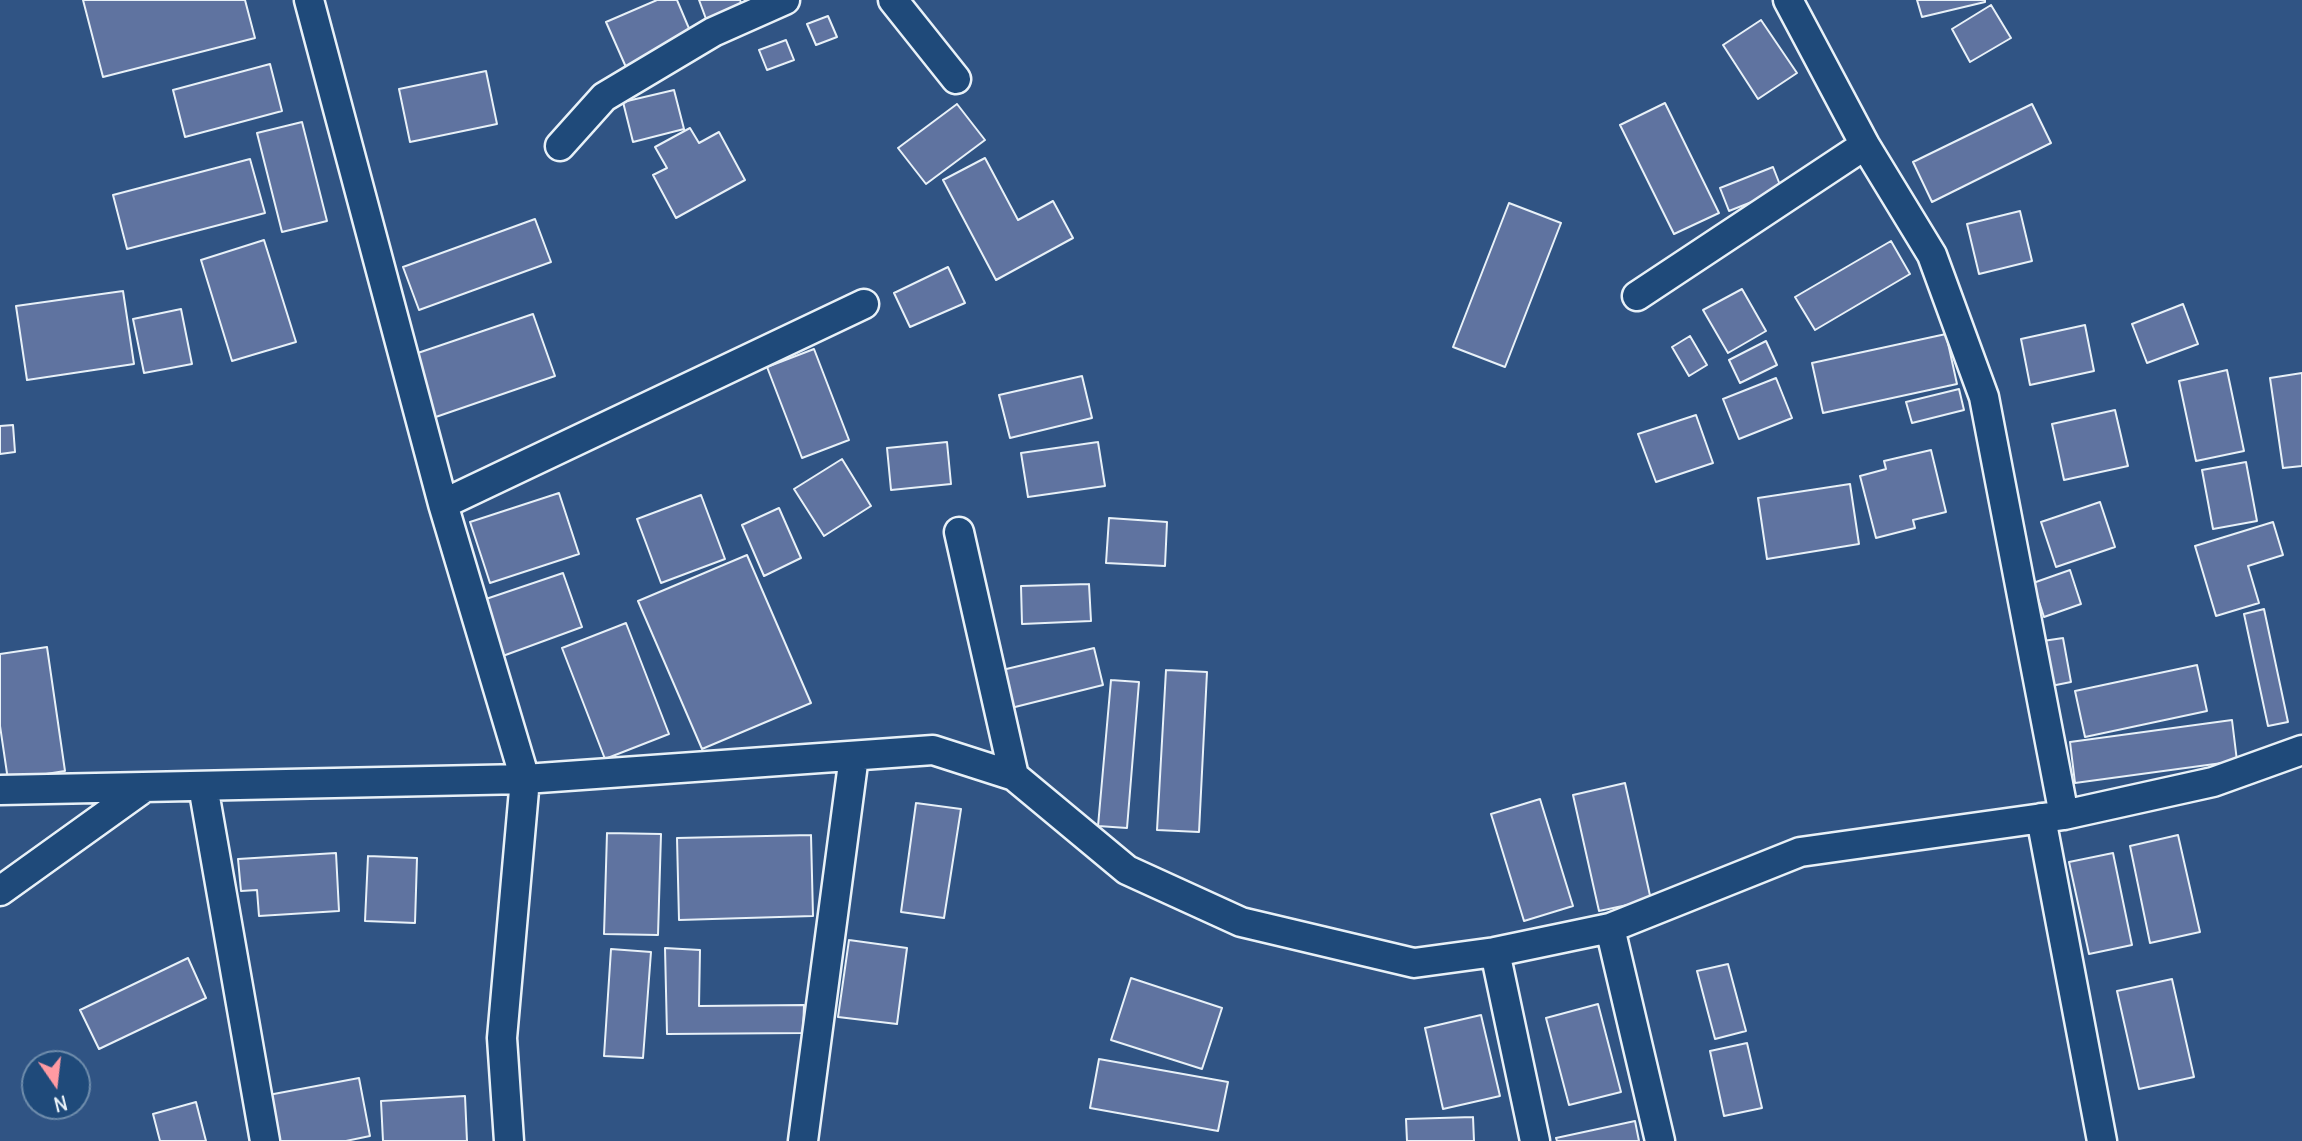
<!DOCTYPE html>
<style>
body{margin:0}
#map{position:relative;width:2302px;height:1141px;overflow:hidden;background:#305484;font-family:Delius,sans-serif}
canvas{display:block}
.north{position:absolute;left:21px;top:1050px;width:70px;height:70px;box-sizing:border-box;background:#1f4a7a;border:2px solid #6f8dac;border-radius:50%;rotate:166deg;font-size:19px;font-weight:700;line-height:28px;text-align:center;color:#e8f1f8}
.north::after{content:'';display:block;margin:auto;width:24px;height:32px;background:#ff9aa2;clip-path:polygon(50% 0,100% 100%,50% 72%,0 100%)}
</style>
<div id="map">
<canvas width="2302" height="1141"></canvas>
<div class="north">N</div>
</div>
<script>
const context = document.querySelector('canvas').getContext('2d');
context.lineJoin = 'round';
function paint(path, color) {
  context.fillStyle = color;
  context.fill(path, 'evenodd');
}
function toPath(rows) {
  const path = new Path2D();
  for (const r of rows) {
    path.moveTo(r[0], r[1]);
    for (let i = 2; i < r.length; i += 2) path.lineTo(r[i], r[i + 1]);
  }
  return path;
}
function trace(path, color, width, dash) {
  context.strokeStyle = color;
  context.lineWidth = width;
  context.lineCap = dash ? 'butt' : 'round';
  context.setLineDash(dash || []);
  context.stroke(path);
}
const building = toPath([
 [83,0,245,0,255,38,103,77,83,0],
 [657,0,677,0,696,45,629,74,606,22,657,0],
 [699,0,740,0,745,13,709,27,699,0],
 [1917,0,1985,0,1985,2,1922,17,1917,0],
 [1991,5,2011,38,1970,62,1952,29,1991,5],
 [828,16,837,37,816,45,807,24,828,16],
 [1761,20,1797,73,1758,99,1723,45,1761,20],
 [786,40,794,60,767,70,759,50,786,40],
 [270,64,282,111,185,137,173,90,270,64],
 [486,71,497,124,410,142,399,89,486,71],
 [674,90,684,129,633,142,623,102,674,90],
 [1665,103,1719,213,1674,234,1620,125,1665,103],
 [957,104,985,140,926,184,898,148,957,104],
 [2032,104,2051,143,1932,202,1913,162,2032,104],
 [302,122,327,221,282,232,257,133,302,122],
 [690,128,699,143,719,132,745,180,676,218,653,175,667,168,655,147,690,128],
 [985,158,1018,220,1053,201,1073,238,996,280,943,180,985,158],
 [250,159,265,213,127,249,113,195,250,159],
 [1773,167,1782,190,1729,211,1720,188,1773,167],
 [1509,203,1561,223,1505,367,1453,347,1509,203],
 [2020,211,2032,261,1979,274,1967,224,2020,211],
 [535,219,551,262,419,310,403,267,535,219],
 [264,240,296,342,232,361,201,260,264,240],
 [1891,241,1910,274,1815,330,1795,297,1891,241],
 [948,267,965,303,910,327,894,293,948,267],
 [1742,289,1766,331,1728,353,1703,310,1742,289],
 [123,291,134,364,27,380,16,306,123,291],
 [2183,304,2198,344,2147,363,2132,324,2183,304],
 [181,309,192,364,144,373,133,319,181,309],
 [533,314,555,376,427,420,406,357,533,314],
 [2085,325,2094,371,2030,385,2021,339,2085,325],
 [1946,334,1957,384,1823,413,1812,363,1946,334],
 [1690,336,1707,365,1689,376,1672,347,1690,336],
 [1766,341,1777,365,1740,383,1729,360,1766,341],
 [814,349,849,440,802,458,767,367,814,349],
 [2227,370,2244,451,2196,461,2179,381,2227,370],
 [2302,373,2302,466,2283,468,2270,378,2302,373],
 [1082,376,1092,418,1010,438,999,395,1082,376],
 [1776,378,1792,418,1739,439,1723,399,1776,378],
 [1959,389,1964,410,1912,423,1906,402,1959,389],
 [2115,410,2128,466,2064,480,2052,424,2115,410],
 [1696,415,1713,463,1656,482,1638,434,1696,415],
 [13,425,15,452,0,454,0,426,13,425],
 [947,442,951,484,891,490,887,448,947,442],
 [1098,442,1105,486,1028,497,1021,453,1098,442],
 [1931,450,1946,512,1913,520,1915,528,1876,538,1860,476,1886,469,1884,461,1931,450],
 [842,459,871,506,824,536,794,489,842,459],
 [2246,462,2257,521,2213,529,2202,470,2246,462],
 [1850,484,1859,544,1767,559,1758,498,1850,484],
 [559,493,579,554,490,583,470,522,559,493],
 [701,495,725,559,661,583,637,519,701,495],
 [2100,502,2115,547,2056,567,2041,522,2100,502],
 [779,508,801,558,764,576,742,525,779,508],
 [1109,518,1167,522,1165,566,1106,563,1109,518],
 [2273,522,2283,555,2248,566,2259,603,2216,616,2195,546,2273,522],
 [747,555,811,703,702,749,638,601,747,555],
 [2070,570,2081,604,2044,617,2033,583,2070,570],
 [563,573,582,627,500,657,480,601,563,573],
 [1089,584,1091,621,1022,624,1021,586,1089,584],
 [2264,609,2288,722,2268,726,2244,614,2264,609],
 [626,623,669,734,605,759,562,648,626,623],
 [2063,638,2071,682,2051,686,2043,641,2063,638],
 [47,647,65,771,8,780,0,726,0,654,47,647],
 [1094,648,1103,685,1007,709,998,671,1094,648],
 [2197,665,2207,711,2085,737,2075,691,2197,665],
 [1166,670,1207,672,1199,832,1157,830,1166,670],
 [1111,680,1139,682,1127,828,1098,826,1111,680],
 [2232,720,2237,761,2075,783,2070,742,2232,720],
 [1625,783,1651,900,1599,911,1573,795,1625,783],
 [1540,799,1573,906,1524,921,1491,814,1540,799],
 [916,803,961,809,944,918,901,912,916,803],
 [607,833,661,834,658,935,604,934,607,833],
 [811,835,813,916,679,920,677,838,811,835],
 [2178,835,2200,932,2150,943,2130,846,2178,835],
 [336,853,339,911,259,916,257,890,241,891,238,859,336,853],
 [2113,853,2132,945,2089,954,2069,862,2113,853],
 [368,856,417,858,415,923,365,921,368,856],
 [849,940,907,948,897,1024,838,1017,849,940],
 [665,948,700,950,699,1006,804,1005,803,1033,667,1034,665,948],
 [611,949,651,952,643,1058,604,1056,611,949],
 [188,958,206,998,99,1049,80,1010,188,958],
 [1728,964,1746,1031,1715,1039,1697,971,1728,964],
 [1131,978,1222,1008,1202,1069,1111,1040,1131,978],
 [2172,979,2194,1077,2139,1089,2117,991,2172,979],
 [1598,1004,1621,1092,1569,1105,1546,1018,1598,1004],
 [1481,1015,1500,1096,1443,1109,1425,1028,1481,1015],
 [1747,1043,1762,1108,1724,1116,1710,1051,1747,1043],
 [1099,1059,1228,1082,1218,1131,1090,1108,1099,1059],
 [359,1078,370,1136,346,1141,255,1141,247,1099,359,1078],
 [465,1096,467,1141,383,1141,381,1101,465,1096],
 [196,1102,206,1141,160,1141,153,1114,196,1102],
 [1473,1117,1474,1141,1407,1141,1406,1119,1473,1117],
 [1635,1121,1639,1141,1557,1141,1556,1138,1635,1121]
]);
paint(building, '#5f73a0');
trace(building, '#e8f1f8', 2);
const minor = toPath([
 [309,0,443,504,525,779,502,1038,509,1141],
 [893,0,956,79],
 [1788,0,1865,145,1932,255,1984,397,2064,815],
 [560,146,604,97,713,32,785,0],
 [1637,296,1865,145],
 [443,504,864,304],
 [959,532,1014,776],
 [203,786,265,1141],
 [0,790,525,779,933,750,1014,776,1127,870,1241,922,1414,963,1495,952,1610,928,1800,852,2064,815,2213,782,2302,750],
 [2041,818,2102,1141],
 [0,891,145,787],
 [1610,928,1660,1141],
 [1495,952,1535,1141],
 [803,1141,854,756]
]);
trace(minor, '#e8f1f8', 33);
trace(minor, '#1f4a7a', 28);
</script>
